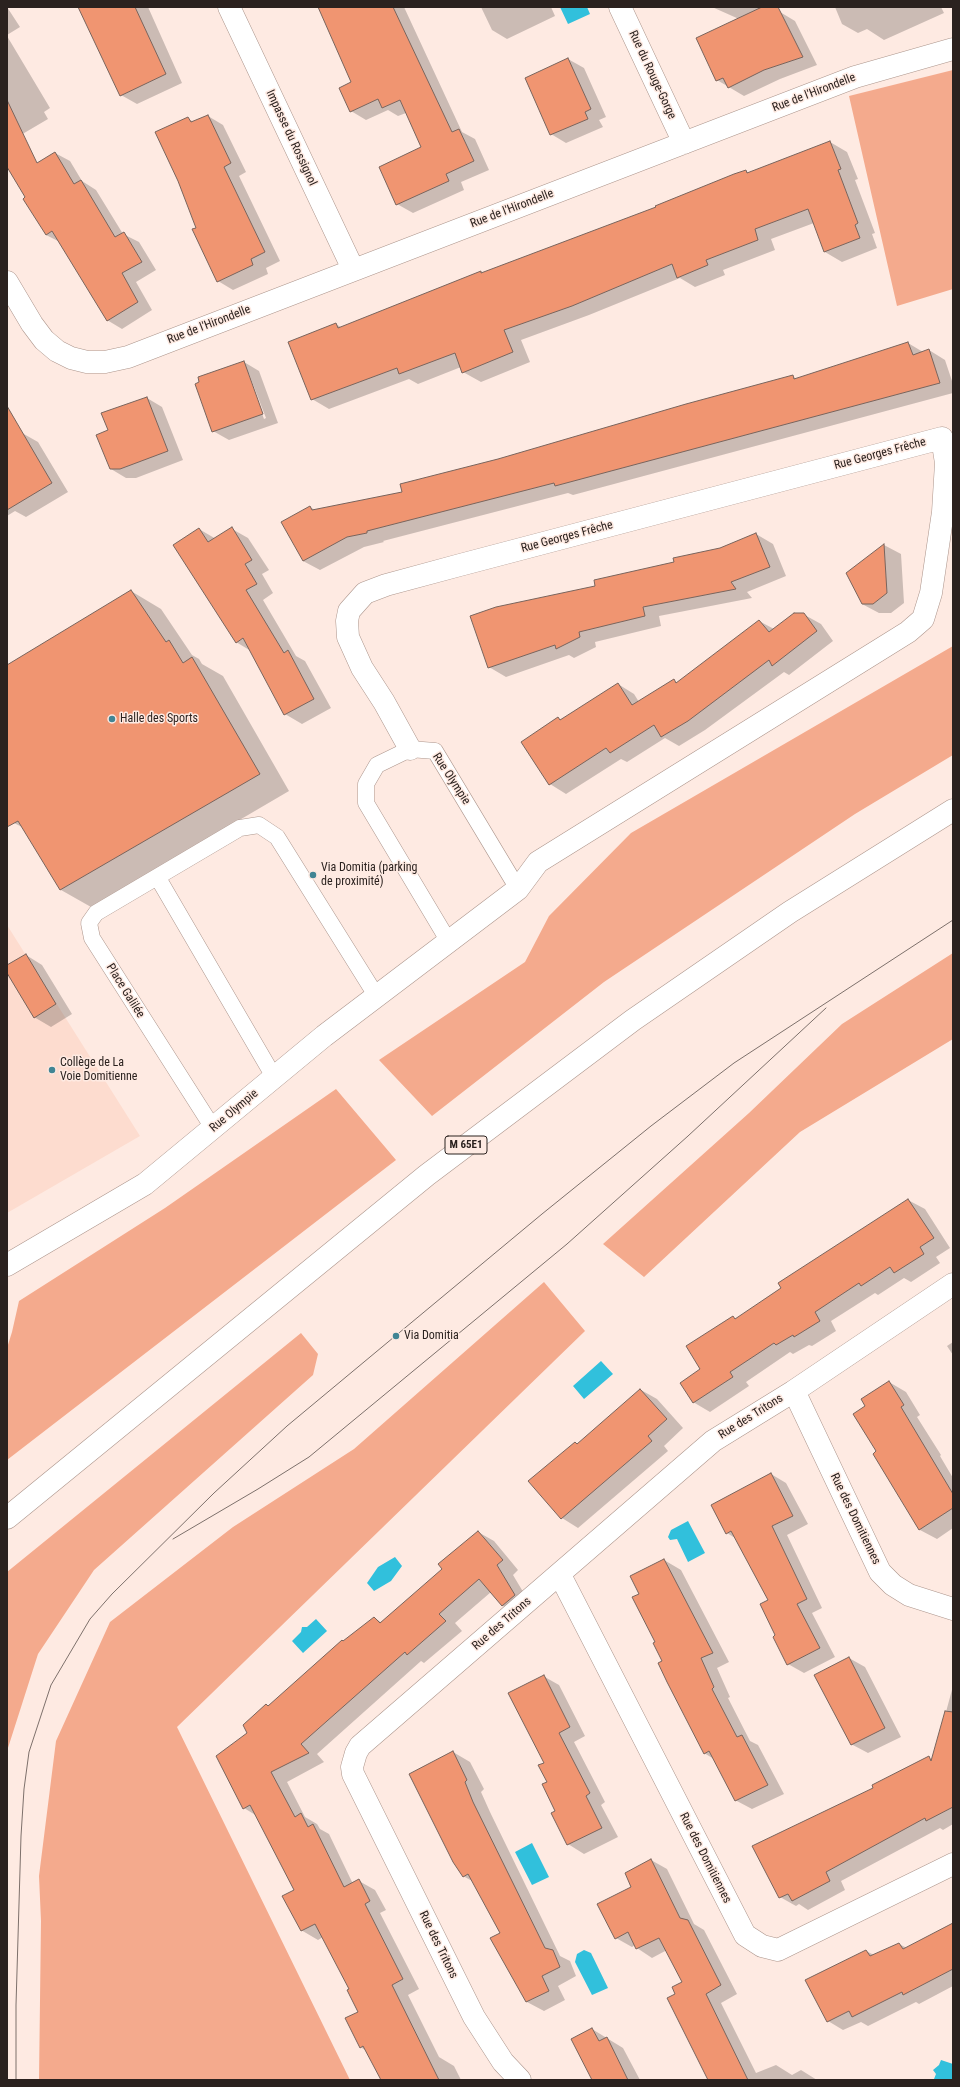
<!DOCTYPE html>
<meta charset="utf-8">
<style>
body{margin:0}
#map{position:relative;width:960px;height:2087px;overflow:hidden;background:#feeae2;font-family:"Roboto Condensed",sans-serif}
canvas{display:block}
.frame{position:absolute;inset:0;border:8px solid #2b221f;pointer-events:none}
</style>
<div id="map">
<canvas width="960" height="2087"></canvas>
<div class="frame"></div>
</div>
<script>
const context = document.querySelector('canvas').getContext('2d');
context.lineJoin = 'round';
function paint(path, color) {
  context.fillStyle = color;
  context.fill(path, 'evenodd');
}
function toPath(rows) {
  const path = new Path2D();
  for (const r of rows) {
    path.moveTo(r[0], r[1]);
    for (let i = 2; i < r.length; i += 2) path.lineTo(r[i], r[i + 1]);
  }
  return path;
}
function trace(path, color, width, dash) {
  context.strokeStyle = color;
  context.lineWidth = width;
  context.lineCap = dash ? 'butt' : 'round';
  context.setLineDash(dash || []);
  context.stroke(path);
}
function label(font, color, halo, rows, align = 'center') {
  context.font = font + ' "Roboto Condensed",sans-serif';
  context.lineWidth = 3;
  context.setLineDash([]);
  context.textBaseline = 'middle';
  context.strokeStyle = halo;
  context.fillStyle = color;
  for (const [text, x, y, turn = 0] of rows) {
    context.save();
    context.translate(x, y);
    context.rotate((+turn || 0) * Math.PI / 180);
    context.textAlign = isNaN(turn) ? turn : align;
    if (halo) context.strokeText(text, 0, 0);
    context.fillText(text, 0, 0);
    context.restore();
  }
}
paint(toPath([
 [7,925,140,1136,7,1213]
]), '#fddccf');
paint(toPath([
 [953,70,953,289,897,306,849,96],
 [953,646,953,755,855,814,604,982,432,1116,379,1060,525,962,549,916,631,833],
 [953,953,953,1039,800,1132,644,1277,603,1244,749,1113,842,1024],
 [336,1089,396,1160,7,1460,7,1348,12,1332,19,1301,165,1208],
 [544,1282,585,1331,177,1727,350,2080,39,2080,41,1921,39,1876,56,1741,110,1622,233,1527,354,1449],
 [301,1333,318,1354,313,1375,94,1570,38,1654,7,1751,7,1572]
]), '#f4aa8d');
paint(toPath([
 [560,7,587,7,590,14,568,24],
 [601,1361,613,1374,584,1399,573,1386],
 [688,1521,705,1553,688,1562,677,1539,670,1540,668,1537,671,1530],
 [395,1557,402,1566,391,1581,374,1591,367,1583,378,1567],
 [316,1619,327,1631,303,1653,292,1641,301,1632,302,1627,307,1627],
 [532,1843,549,1877,532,1885,515,1852],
 [584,1950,591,1953,608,1988,592,1995,575,1962,577,1954],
 [941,2060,953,2064,953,2080,934,2079,936,2074,933,2070,939,2065]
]), '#31c0dc');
paint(toPath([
 [7,7,20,27,7,35],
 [79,7,148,7,182,83,137,104,121,95],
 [319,7,404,7,462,132,475,139,489,170,461,182,464,190,413,213,397,204,422,147,406,113,398,116,388,110,366,120,351,111,352,83],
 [481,7,551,7,555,16,507,39,492,30],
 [712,7,767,7,780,12,795,21,817,65,780,79,744,96,717,80,739,19],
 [835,7,941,7,944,13,884,40,867,29,858,33,842,24],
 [7,36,50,108,44,112,48,119,14,139,7,136],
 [568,59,584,68,606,117,599,120,603,127,566,143,551,134],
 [208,116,223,125,246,172,239,176,280,261,266,268,268,274,233,290,218,281,197,228,188,119,194,122],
 [830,142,847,152,858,179,855,180,875,233,872,234,877,248,842,262,825,252,814,223,771,239,775,250,723,270,725,275,695,287,680,278,589,315,521,340,530,362,481,382,463,372,461,367,418,384,409,379,329,409,312,399,336,324,342,328,481,272,483,273,657,208,746,171,749,173],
 [55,153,70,161,82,181,96,190,123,234,139,242,156,270,136,282,152,310,122,329,107,320,60,242,46,235,14,177],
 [908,343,923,352,929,350,945,360,953,384,953,393,573,495,568,493,383,541,384,542,364,547,320,570,303,561,310,507,315,510,403,492,498,460,792,376,797,379],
 [244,362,259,371,278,423,229,440,213,431],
 [247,374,249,374,266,418,264,419],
 [147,398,162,407,183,460,136,478,126,478,111,469,109,431],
 [22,433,38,442,68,492,26,517,15,511,7,516,7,443],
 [199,529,216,539,232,529,248,538,269,570,262,574,273,593,263,600,296,656,305,661,331,708,302,724,285,714,251,651,236,642],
 [756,534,773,544,786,576,747,592,752,598,659,616,661,626,595,642,596,647,574,658,569,655,506,677,489,667,596,586,720,549],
 [884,545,901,554,904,603,891,613,879,613,862,604,848,573],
 [131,591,161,609,192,655,199,659,202,664,223,676,289,791,91,907,61,890,24,828,14,823,7,812,7,666],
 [803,614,821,624,833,641,789,675,784,672,705,730,679,746,665,738,627,762,621,759,566,794,550,784,558,718,561,720,618,684,634,694,639,702,674,681,678,683,759,621,774,629],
 [26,955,42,965,72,1014,51,1027,34,1017,7,971,7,967],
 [908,1200,925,1209,950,1248,936,1257,940,1263,911,1282,904,1278,878,1295,875,1293,831,1321,836,1331,812,1346,809,1345,793,1354,790,1352,746,1382,749,1386,710,1412,693,1402,701,1370,733,1317,736,1319,783,1288],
 [953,1342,953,1355,947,1346],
 [889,1382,906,1392,920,1415,917,1417,941,1455,940,1456,953,1478,953,1528,937,1539,920,1530,874,1454,877,1451,866,1407],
 [641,1390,657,1399,683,1428,664,1446,668,1451,578,1528,562,1518,578,1445],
 [771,1474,786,1483,808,1524,787,1535,822,1608,812,1613,835,1657,804,1673,788,1664,776,1635,769,1600,735,1538,727,1533],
 [478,1532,494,1541,518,1570,513,1575,531,1605,519,1615,503,1606,491,1592,455,1623,462,1631,424,1663,421,1661,317,1754,324,1762,287,1782,305,1817,317,1824,320,1829,329,1834,353,1884,359,1881,375,1890,386,1910,380,1913,419,1989,408,1995,439,2057,454,2066,461,2080,382,2080,367,2051,360,2047,359,2013,350,1990,323,1937,318,1940,301,1930,295,1891,257,1816,244,1808,249,1733,266,1705,269,1707,343,1642,375,1618,382,1623,444,1569],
 [664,1560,681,1570,729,1662,717,1668,730,1697,728,1698,750,1741,758,1745,784,1794,752,1809,735,1800,714,1759,704,1753,656,1643,640,1595],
 [849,1658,865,1667,901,1737,868,1753,851,1744],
 [543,1676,559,1685,585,1736,574,1742,605,1802,601,1805,618,1837,584,1854,568,1844,548,1782,545,1763],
 [953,1686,953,1744,943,1723],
 [953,1745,953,1824,943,1830,940,1828,841,1881,845,1890,808,1910,799,1904,796,1906,780,1897,875,1788,929,1758,933,1760],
 [453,1752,470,1762,484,1789,481,1792,490,1812,560,1956,570,1961,576,1976,558,1986,565,2000,544,2011,527,2002,502,1933,474,1882,463,1876],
 [651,1860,667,1869,694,1924,704,1930,737,1994,721,2003,756,2073,776,2065,792,2075,801,2070,817,2080,709,2080,676,1995,684,1982,667,1950,652,1958,637,1948,635,1945,632,1947,616,1938,633,1887],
 [953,1924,953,1986,919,2004,916,2002,868,2026,861,2022,843,2030,828,2021,866,1951,874,1955,899,1944,907,1948],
 [592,2029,623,2048,640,2080,592,2080]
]), '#0003');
const building = toPath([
 [78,7,135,7,166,74,120,96,78,7],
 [318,7,393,7,452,132,459,129,474,161,446,174,449,181,396,205,379,167,421,147,400,100,382,108,378,99,350,112,339,88,351,82,318,7],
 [762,7,778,7,803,57,764,70,728,88,723,78,716,81,696,38,762,7],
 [568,58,591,109,585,112,588,119,550,135,525,78,568,58],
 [7,100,37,163,55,152,74,184,81,180,115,237,124,232,142,262,122,273,138,302,107,321,52,231,46,235,23,199,25,197,7,167,7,100],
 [208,115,231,163,224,167,265,252,251,259,253,265,217,282,192,229,196,228,178,181,155,132,188,117,191,122,208,115],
 [830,141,841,169,838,170,858,223,855,225,860,238,824,252,808,209,755,229,758,240,706,260,708,265,677,278,672,264,572,306,504,330,513,352,462,373,455,353,399,374,397,368,311,400,288,342,336,323,338,328,481,271,481,273,656,207,655,206,734,174,746,170,747,173,830,141],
 [908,342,913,355,929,349,940,383,555,486,554,483,367,531,367,533,347,537,303,561,281,522,310,506,312,510,402,492,400,484,498,459,686,404,793,375,794,379,908,342],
 [244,361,263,414,212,432,195,384,199,382,198,377,244,361],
 [147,397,168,451,120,469,110,469,96,435,108,430,101,413,147,397],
 [7,406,52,483,7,510,7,406],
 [232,527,252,560,245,564,257,584,246,590,284,653,288,650,314,699,284,715,243,638,236,643,173,545,199,528,208,542,232,527],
 [756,533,770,567,731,582,736,589,643,607,645,616,579,632,580,637,556,649,555,645,488,668,470,616,496,607,595,586,594,580,674,562,673,558,720,548,756,533],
 [884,544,887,593,873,604,862,604,846,573,884,544],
 [131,590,166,642,169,640,183,663,192,657,260,774,60,890,18,821,7,827,7,665,131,590],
 [794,613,804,613,817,631,772,666,769,660,688,721,661,737,654,725,610,753,606,748,549,785,521,742,558,717,560,720,618,683,632,705,674,679,676,683,759,620,769,632,794,613],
 [26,954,56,1004,34,1018,7,973,7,965,26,954],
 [908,1199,934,1238,920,1247,924,1254,894,1273,890,1267,861,1286,859,1283,815,1312,820,1321,794,1337,793,1335,776,1345,774,1343,730,1372,733,1377,693,1403,680,1383,700,1369,686,1346,733,1316,735,1319,781,1288,778,1283,908,1199],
 [889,1381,904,1405,901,1407,953,1494,953,1508,919,1530,873,1454,876,1451,853,1414,865,1406,861,1399,889,1381],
 [640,1389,667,1419,648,1436,652,1441,561,1519,528,1481,575,1442,577,1444,640,1389],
 [771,1473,793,1516,772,1526,807,1599,797,1604,820,1648,787,1665,773,1637,775,1635,760,1604,768,1600,731,1531,726,1534,711,1505,771,1473],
 [478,1531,503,1560,497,1565,515,1595,502,1606,479,1579,439,1614,446,1621,407,1655,405,1652,301,1744,309,1753,271,1772,295,1817,301,1813,308,1827,313,1824,344,1887,359,1879,370,1901,365,1904,403,1979,392,1985,439,2080,381,2080,363,2046,360,2048,345,2018,358,2012,347,1990,349,1989,315,1924,301,1931,282,1896,294,1890,250,1805,243,1809,216,1756,247,1733,243,1725,266,1704,268,1706,342,1640,343,1641,374,1617,380,1623,442,1569,438,1564,478,1531],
 [664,1559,713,1653,701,1658,714,1687,712,1689,737,1737,742,1735,768,1785,735,1801,709,1751,704,1754,667,1682,658,1663,662,1661,653,1643,655,1642,632,1597,639,1594,630,1576,664,1559],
 [849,1657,885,1728,851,1745,814,1675,849,1657],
 [544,1675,570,1727,559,1733,590,1793,586,1796,602,1828,567,1845,551,1813,555,1811,542,1784,547,1782,538,1765,544,1763,508,1693,544,1675],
 [945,1711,953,1712,953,1807,926,1821,925,1818,826,1872,830,1881,792,1901,788,1894,779,1898,752,1846,873,1788,872,1785,929,1756,931,1761,945,1711],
 [453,1751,467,1780,465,1782,473,1802,545,1948,553,1950,560,1967,542,1976,549,1991,526,2002,490,1938,500,1933,468,1874,463,1877,453,1862,409,1774,453,1751],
 [651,1859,680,1918,688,1920,721,1985,706,1994,748,2080,708,2080,667,1998,675,1994,672,1987,682,1982,659,1938,636,1949,628,1932,615,1939,597,1904,631,1887,625,1873,651,1859],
 [953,1923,953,1969,903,1995,902,1992,852,2017,849,2011,827,2022,805,1980,866,1950,870,1956,899,1943,903,1949,953,1923],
 [592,2028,599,2041,607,2037,628,2080,592,2080,571,2039,592,2028]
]);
paint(building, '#f09571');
trace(building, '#79645c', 1);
const service = toPath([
 [158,878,274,1077],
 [449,942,366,803,366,784,377,765,410,749,435,751,518,889],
 [213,1128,92,938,89,923,96,913,240,828,259,825,277,837,377,997]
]);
const minor = toPath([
 [229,7,353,269],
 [620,7,684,143],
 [7,282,32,324,44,340,57,351,71,358,87,362,105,362,128,357,855,77,953,49],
 [7,1265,145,1184,324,1036,518,889,538,862,908,632,923,619,931,593,943,512,946,463,942,438,460,565,386,585,365,593,349,611,347,621,348,637,362,668,384,702,410,749],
 [794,1391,880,1572,893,1585,909,1595,953,1609],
 [560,1575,745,1935,762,1946,778,1950,953,1864],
 [520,2080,503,2062,474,2017,353,1774,352,1767,356,1753,360,1746,713,1441,794,1391,953,1284]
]);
const primary = toPath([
 [7,1518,427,1175,633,1020,790,912,953,810]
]);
trace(service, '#ac958c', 17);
trace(minor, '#ac958c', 23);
trace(primary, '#ac958c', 23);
trace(service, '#fff', 16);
trace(minor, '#fff', 22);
trace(primary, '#fff', 22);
trace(toPath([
 [173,1539,258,1489,309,1457,567,1244,688,1136,826,1008],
 [16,2080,16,2005,21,1836,24,1789,29,1752,51,1685,90,1619,112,1594,214,1493,287,1426,542,1214,651,1126,734,1063,953,920]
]), '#7d706b', 1);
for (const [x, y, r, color] of [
 [112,719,4,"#418594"],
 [313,875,4,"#418594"],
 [52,1070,4,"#418594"],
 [396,1336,4,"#418594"]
]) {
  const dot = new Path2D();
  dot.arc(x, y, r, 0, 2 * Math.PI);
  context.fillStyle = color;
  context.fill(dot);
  trace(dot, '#feeae2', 1.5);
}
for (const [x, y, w] of [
 [466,1145,42]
]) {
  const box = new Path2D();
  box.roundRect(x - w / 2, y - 9, w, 18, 3);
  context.fillStyle = '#feeae2';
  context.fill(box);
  trace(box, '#2b221f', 1);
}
label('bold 11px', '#2b221f', null, [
 ["M 65E1",466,1145]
]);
label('12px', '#2b221f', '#feeae2', [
 ["Rue du Rouge-Gorge",652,75,65],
 ["Rue de l'Hirondelle",814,93,-21],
 ["Impasse du Rossignol",291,138,65],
 ["Rue de l'Hirondelle",512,209,-21],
 ["Rue de l'Hirondelle",209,325,-21],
 ["Rue Georges Frêche",880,454,-15],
 ["Rue Georges Frêche",567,537,-15],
 ["Rue Olympie",451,779,57],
 ["Place Galilée",125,991,58],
 ["Rue Olympie",234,1111,-40],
 ["Rue des Tritons",751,1417,-32],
 ["Rue des Domitiennes",855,1519,64],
 ["Rue des Tritons",502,1624,-41],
 ["Rue des Domitiennes",705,1858,63],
 ["Rue des Tritons",438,1945,64]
]);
label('12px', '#2b221f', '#feeae2', [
 ["Halle des Sports",120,719],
 ["Via Domitia (parking",321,868],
 ["de proximité)",321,882],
 ["Collège de La",60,1063],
 ["Voie Domitienne",60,1077],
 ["Via Domitia",404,1336]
], 'left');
</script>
